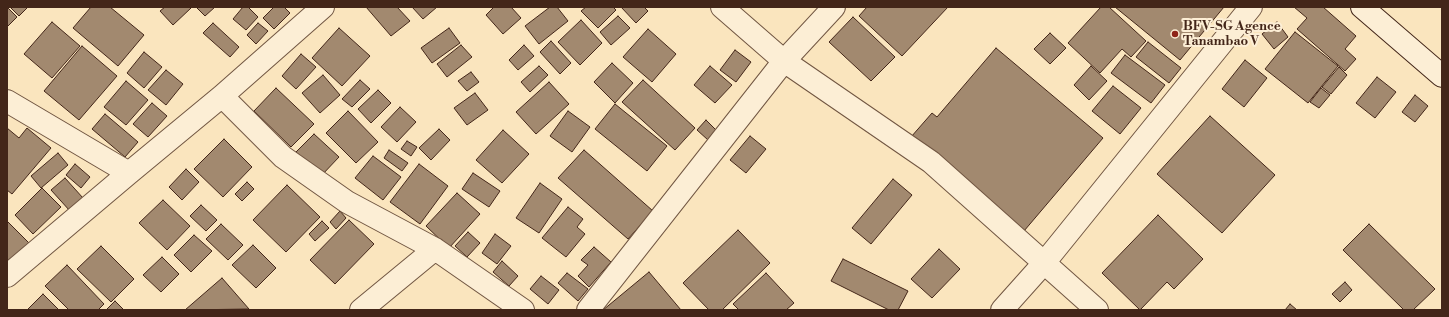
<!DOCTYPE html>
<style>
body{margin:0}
#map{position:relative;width:1449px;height:317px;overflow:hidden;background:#fae5be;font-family:"Libre Bodoni",serif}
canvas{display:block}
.frame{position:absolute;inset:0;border:8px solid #432619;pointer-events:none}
</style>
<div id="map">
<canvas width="1449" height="317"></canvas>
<div class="frame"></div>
</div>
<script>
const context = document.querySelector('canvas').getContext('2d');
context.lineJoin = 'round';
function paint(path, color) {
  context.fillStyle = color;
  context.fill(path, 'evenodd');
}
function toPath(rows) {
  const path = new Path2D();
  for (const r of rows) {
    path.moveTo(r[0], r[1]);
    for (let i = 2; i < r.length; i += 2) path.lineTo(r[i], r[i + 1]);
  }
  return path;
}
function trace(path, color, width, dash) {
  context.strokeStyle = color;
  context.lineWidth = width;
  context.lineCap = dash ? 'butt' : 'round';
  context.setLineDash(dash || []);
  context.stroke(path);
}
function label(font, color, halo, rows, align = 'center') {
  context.font = font + ' "Libre Bodoni",serif';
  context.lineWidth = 4;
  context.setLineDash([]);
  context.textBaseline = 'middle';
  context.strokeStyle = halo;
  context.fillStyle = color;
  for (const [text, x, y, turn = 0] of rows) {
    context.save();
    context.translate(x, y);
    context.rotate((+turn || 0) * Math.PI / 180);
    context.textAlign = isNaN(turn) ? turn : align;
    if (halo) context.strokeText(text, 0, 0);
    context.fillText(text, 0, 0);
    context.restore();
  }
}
const building = toPath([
 [7,7,17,17,7,27,7,7],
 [10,7,28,7,19,16,10,7],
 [91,7,110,7,144,35,118,66,73,28,91,7],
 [165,7,190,7,191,8,173,25,160,11,165,7],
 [196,7,215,7,205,16,196,7],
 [243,7,248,7,258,17,246,30,233,19,243,7],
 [274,7,284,7,290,13,274,29,263,18,274,7],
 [366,7,397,7,410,21,391,36,366,7],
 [412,7,437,7,423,19,412,7],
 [494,7,511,7,521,18,503,34,486,15,494,7],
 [550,7,557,7,568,21,539,44,525,26,550,7],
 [586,7,613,7,616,10,598,28,581,11,586,7],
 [621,7,644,7,648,11,636,23,621,7],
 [867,7,948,7,902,56,859,16,867,7],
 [1101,7,1109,7,1146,41,1131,57,1122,49,1100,73,1068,43,1101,7],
 [1115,7,1224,7,1180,60,1115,7],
 [1294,7,1323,7,1356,36,1345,49,1356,59,1345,71,1297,29,1307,18,1294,7],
 [618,16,630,28,611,45,600,32,618,16],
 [853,17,895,57,871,81,829,42,853,17],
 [581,20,602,43,580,65,558,42,581,20],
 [52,22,80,46,52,78,24,54,52,22],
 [1277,22,1288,37,1274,49,1262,34,1277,22],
 [213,23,239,47,230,57,203,33,213,23],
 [258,23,268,31,256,44,247,35,258,23],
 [339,28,370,56,342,86,312,58,339,28],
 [449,28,460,43,432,63,421,48,449,28],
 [648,29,676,54,652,82,623,57,648,29],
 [1295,32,1338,66,1308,103,1265,69,1295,32],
 [1050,33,1066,48,1050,64,1034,49,1050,33],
 [551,41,571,63,560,74,540,52,551,41],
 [1148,42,1181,68,1169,83,1136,57,1148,42],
 [461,45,472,57,447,77,437,64,461,45],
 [524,45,534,56,518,70,509,60,524,45],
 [82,46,117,76,79,120,44,91,82,46],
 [996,48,1103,138,1024,231,911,137,932,113,937,117,996,48],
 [735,50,751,62,736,82,720,70,735,50],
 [144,52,162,67,144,88,127,73,144,52],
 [301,54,316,67,296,89,282,76,301,54],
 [1125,55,1165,85,1151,103,1111,73,1125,55],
 [1245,60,1267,78,1244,107,1222,89,1245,60],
 [612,63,633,83,615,103,594,82,612,63],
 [539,66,548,75,530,92,521,82,539,66],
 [710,66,732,85,715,103,694,85,710,66],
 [1091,66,1107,81,1089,100,1074,85,1091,66],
 [1339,67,1347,75,1331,94,1322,87,1339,67],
 [166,70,183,84,166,105,148,90,166,70],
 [471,72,479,82,467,91,458,81,471,72],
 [323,75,340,95,320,113,302,93,323,75],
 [1377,77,1396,92,1375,118,1356,103,1377,77],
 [360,80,370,89,352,107,342,99,360,80],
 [643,80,695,128,675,150,622,102,643,80],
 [126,81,148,100,126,125,104,107,126,81],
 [549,82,569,104,536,134,516,112,549,82],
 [1113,86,1141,108,1120,134,1092,111,1113,86],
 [276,88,314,124,291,147,254,111,276,88],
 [1321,88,1330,95,1319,108,1310,102,1321,88],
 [378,90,391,103,371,123,358,109,378,90],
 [475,93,488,110,467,125,454,108,475,93],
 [1415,95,1428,106,1415,122,1402,112,1415,95],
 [152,103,167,116,148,137,133,124,152,103],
 [615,104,667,146,647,171,595,129,615,104],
 [400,107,416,122,397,142,381,127,400,107],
 [348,111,378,142,356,163,326,133,348,111],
 [568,111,590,127,572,152,550,136,568,111],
 [105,114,138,142,125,157,92,129,105,114],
 [1210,116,1275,175,1222,233,1157,174,1210,116],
 [706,120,716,130,708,140,697,130,706,120],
 [7,128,19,138,27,128,51,148,12,194,7,190,7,128],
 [439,129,450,140,431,160,419,148,439,129],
 [503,130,529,154,502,183,476,160,503,130],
 [314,134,339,157,321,176,296,152,314,134],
 [750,136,766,149,746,173,730,160,750,136],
 [224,139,252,167,223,197,194,169,224,139],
 [407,141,417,147,411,156,401,149,407,141],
 [389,150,408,163,402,171,384,158,389,150],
 [584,150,653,211,628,239,558,178,584,150],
 [58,153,68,165,41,188,31,176,58,153],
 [373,156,401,177,383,200,355,178,373,156],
 [75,164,90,177,81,188,66,175,75,164],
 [419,164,448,186,420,224,390,202,419,164],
 [186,169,199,182,182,200,169,187,186,169],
 [473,173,500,191,489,207,462,189,473,173],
 [65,178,83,198,70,211,51,190,65,178],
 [893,179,912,195,871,244,852,228,893,179],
 [247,182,254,189,242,201,235,194,247,182],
 [540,183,562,199,539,233,516,218,540,183],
 [287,185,320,217,286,252,253,220,287,185],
 [42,188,61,207,33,234,15,215,42,188],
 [457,193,480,214,449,248,426,226,457,193],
 [163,200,190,226,167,250,139,223,163,200],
 [201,205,217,220,206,231,190,216,201,205],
 [568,207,583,219,577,227,585,234,566,257,542,238,568,207],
 [340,211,346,218,336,229,330,222,340,211],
 [1158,215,1203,259,1174,289,1167,282,1140,310,1102,273,1158,215],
 [349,220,374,244,335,284,310,260,349,220],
 [7,221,30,244,7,267,7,221],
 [322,221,329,228,315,241,309,234,322,221],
 [221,224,243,245,228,260,206,239,221,224],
 [1369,224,1435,289,1413,310,1404,310,1343,250,1369,224],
 [738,230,770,263,722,310,709,310,683,283,738,230],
 [468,232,480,243,467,257,455,246,468,232],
 [495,234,511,246,497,264,482,253,495,234],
 [194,235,212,251,191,272,174,255,194,235],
 [253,245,276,268,256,288,232,265,253,245],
 [101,246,134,279,111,302,77,269,101,246],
 [594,247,611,262,589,287,578,276,588,265,581,260,594,247],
 [939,249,960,269,932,298,911,279,939,249],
 [162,257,179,274,161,292,143,275,162,257],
 [843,259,908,291,898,310,889,310,831,281,843,259],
 [502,261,518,276,509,286,493,272,502,261],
 [67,265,104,304,98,310,69,310,45,286,67,265],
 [649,272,681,310,603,310,649,272],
 [567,273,588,289,578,301,558,283,567,273],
 [766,273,794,303,786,310,739,310,733,304,766,273],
 [541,276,559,290,548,304,530,289,541,276],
 [222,278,249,309,185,310,222,278],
 [1345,282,1352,290,1340,302,1332,294,1345,282],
 [43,294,59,310,27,310,43,294],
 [115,301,124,310,106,310,115,301],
 [1290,304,1297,310,1285,310,1290,304]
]);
paint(building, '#a2896f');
trace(building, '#432619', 1);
const minor = toPath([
 [722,7,784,61,931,162,1097,310],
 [222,96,283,157,347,202,435,249,523,310],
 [7,101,129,173],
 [7,276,129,173,222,96,323,7],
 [361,310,435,249],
 [588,310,784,61,834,7],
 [1002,310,1044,263,1251,7]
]);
const secondary = toPath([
 [1362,7,1442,76]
]);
trace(minor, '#715642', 24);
trace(secondary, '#432619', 24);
trace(minor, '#fceed5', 22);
trace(secondary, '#fceed5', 22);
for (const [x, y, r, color] of [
 [1175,34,4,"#8f2418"]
]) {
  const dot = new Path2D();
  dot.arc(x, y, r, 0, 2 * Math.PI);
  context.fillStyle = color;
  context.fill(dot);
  trace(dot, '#fceed5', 1.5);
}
label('bold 13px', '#432619', '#fceed5', [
 ["BFV-SG Agence",1183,27],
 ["Tanambao V",1183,42]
], 'left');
</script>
